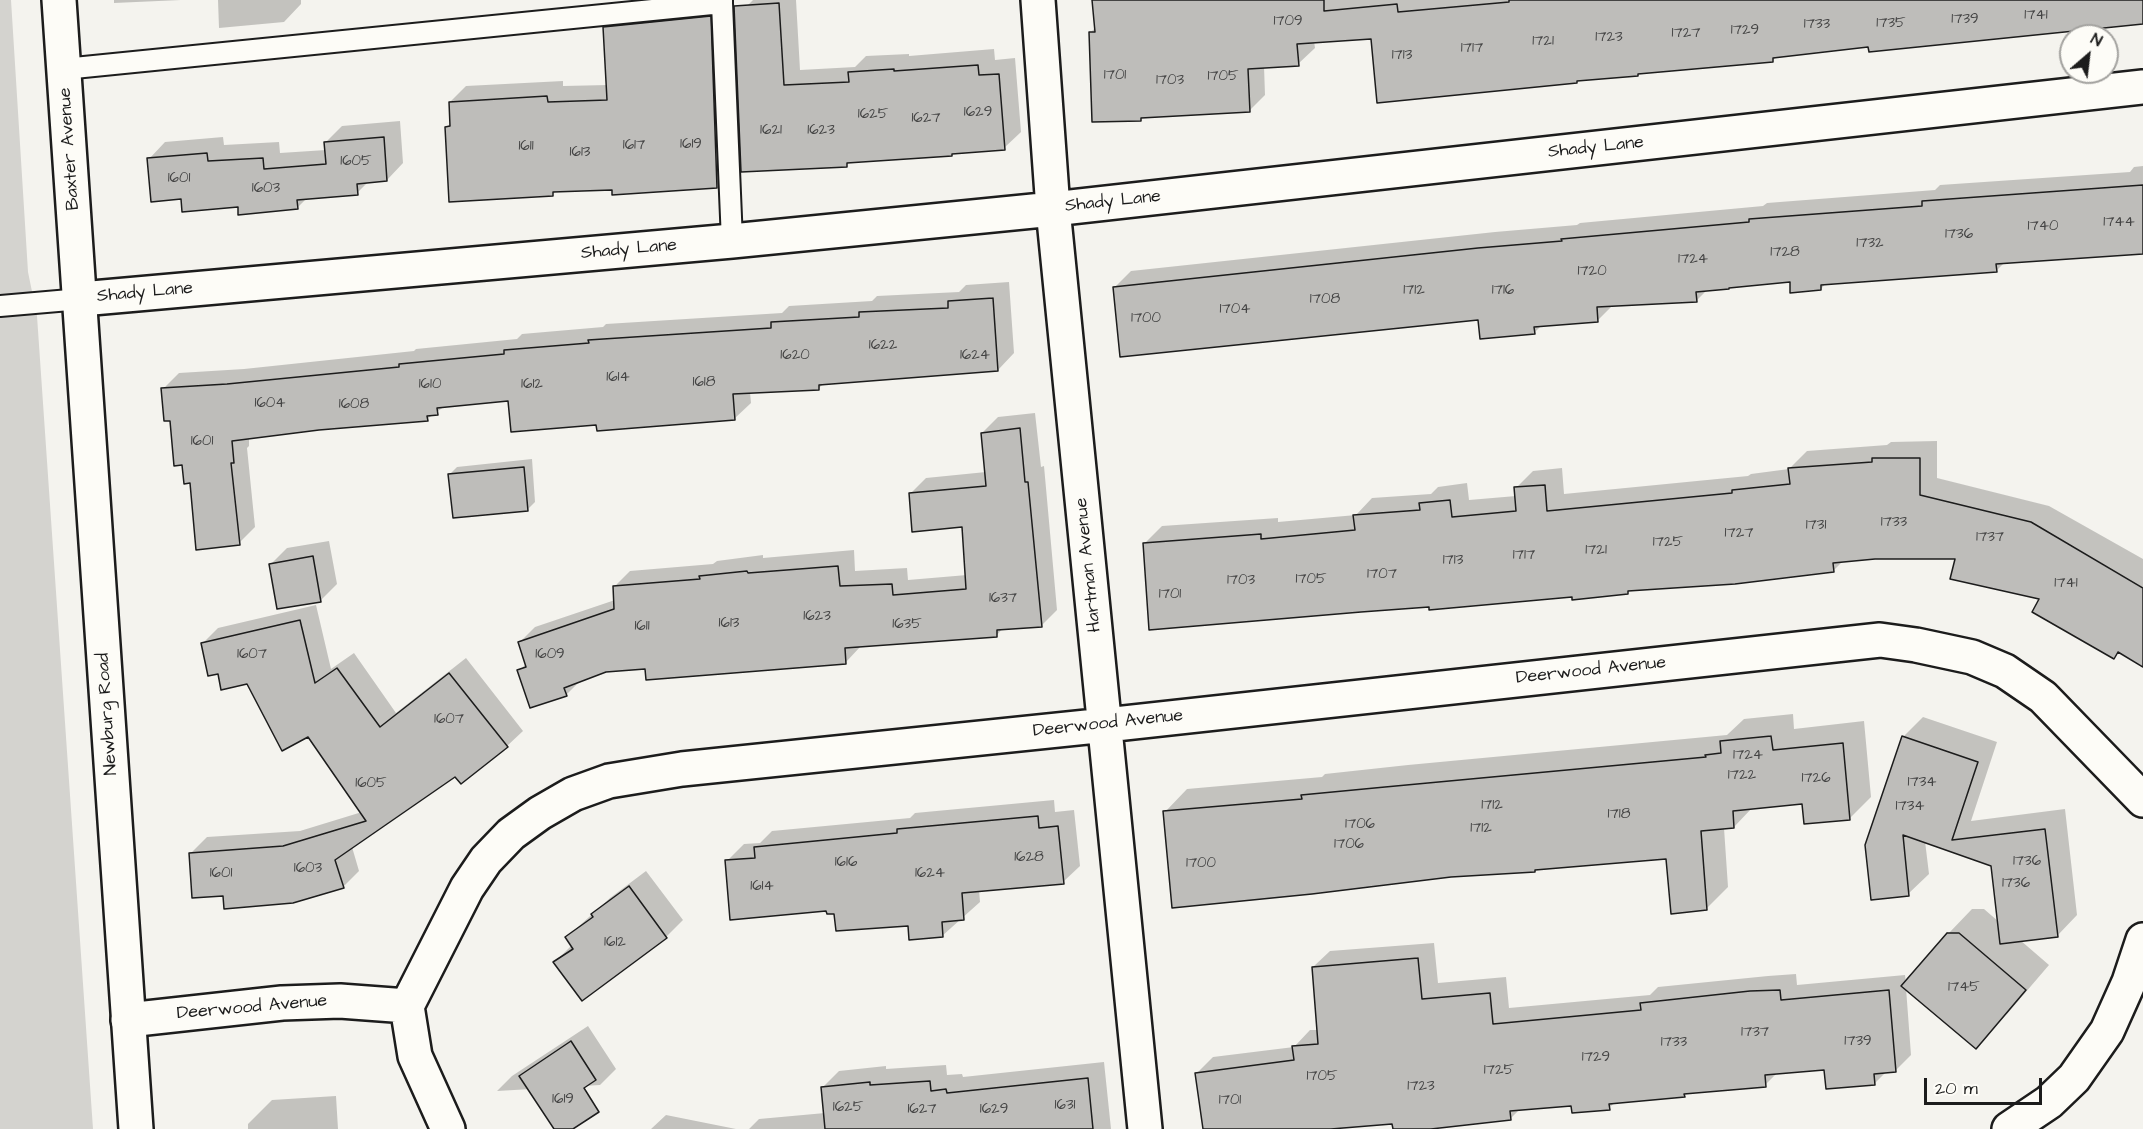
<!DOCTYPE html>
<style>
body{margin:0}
#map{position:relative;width:2143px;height:1129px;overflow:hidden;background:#f4f3ee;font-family:"Architects Daughter",sans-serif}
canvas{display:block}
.north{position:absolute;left:2059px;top:24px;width:60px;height:60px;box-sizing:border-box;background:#fdfcf7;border:2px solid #a3a29f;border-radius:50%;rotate:28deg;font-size:16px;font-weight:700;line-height:24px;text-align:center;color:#1c1c1c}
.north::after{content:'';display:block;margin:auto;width:21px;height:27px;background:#1c1c1c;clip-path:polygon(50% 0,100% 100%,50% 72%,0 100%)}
.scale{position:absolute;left:1924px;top:1078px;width:118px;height:27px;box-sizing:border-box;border:3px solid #1c1c1c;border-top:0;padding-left:8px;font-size:18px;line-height:21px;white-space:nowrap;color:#1c1c1c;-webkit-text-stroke:4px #fdfcf7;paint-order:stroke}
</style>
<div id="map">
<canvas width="2143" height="1129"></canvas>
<div class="north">N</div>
<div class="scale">20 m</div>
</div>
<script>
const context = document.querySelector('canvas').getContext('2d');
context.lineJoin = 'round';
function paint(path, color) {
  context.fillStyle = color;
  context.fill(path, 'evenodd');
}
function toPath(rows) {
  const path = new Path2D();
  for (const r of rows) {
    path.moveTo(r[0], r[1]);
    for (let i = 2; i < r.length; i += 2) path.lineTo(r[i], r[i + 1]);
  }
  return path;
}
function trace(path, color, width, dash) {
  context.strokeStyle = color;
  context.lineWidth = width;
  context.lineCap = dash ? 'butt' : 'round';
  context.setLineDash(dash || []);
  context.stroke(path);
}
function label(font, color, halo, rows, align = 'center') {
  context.font = font + ' "Architects Daughter",sans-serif';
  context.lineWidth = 4.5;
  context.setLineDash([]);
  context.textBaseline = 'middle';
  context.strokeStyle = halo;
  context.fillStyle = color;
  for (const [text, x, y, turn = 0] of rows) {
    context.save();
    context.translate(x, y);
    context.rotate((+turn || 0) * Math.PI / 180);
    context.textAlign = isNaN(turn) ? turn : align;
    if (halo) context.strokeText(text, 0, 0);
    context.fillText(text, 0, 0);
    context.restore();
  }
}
paint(toPath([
 [0,0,11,0,28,272,37,316,93,1129,0,1129]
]), '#d4d3cf');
paint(toPath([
 [114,0,181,0,114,3],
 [218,0,301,0,301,4,284,22,219,28],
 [753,0,796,0,800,70,855,67,866,56,909,54,909,56,994,49,995,60,1015,58,1021,132,1004,148,850,161,846,165,802,168,747,6],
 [1094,0,2143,0,2143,23,1870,46,1777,56,1773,60,1640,72,1638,74,1578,80,1576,82,1372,37,1314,41,1315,48,1298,64,1264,66,1265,95,1249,111,1143,116,1140,119,1091,32,1096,27],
 [726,9,732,170,716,186,556,191,552,195,447,127,451,123,450,102,466,86,563,81,563,86,608,85,605,38,621,22],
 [400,121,403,163,387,180,369,181,357,193,307,198,297,208,239,206,182,197,149,159,165,142,223,137,224,145,279,142,280,153,326,150,325,143,342,126],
 [2143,166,2143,253,2005,262,1996,271,1826,283,1821,289,1791,280,1707,290,1696,301,1613,305,1598,320,1542,325,1534,333,1480,319,1115,287,1131,271,1495,232,1577,225,1580,223,1763,206,1767,203,1935,190,1940,185,2130,172,2134,167],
 [1009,282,1014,353,998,370,824,383,819,388,750,392,751,403,734,419,597,423,509,399,445,406,427,419,319,428,249,437,249,446,247,448,255,527,239,543,191,482,183,464,163,389,179,373,244,369,414,351,416,349,517,339,522,334,603,327,606,324,782,313,789,306,872,301,877,296,959,292,966,285],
 [1035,413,1041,467,1044,466,1057,610,1041,626,1003,628,996,636,861,646,846,662,647,667,606,671,581,680,566,695,519,671,526,664,519,643,535,627,615,600,614,587,630,571,713,564,717,561,763,555,763,558,854,550,855,571,907,568,908,580,967,575,963,525,910,494,926,478,986,472,982,433,998,417],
 [1937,441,1937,478,2049,506,2143,559,2143,665,2120,651,2113,657,2041,598,1957,558,1875,557,1844,560,1833,571,1631,589,1627,592,1430,606,1145,543,1162,526,1278,518,1278,522,1356,515,1372,498,1431,494,1438,487,1467,483,1469,500,1516,496,1516,488,1533,471,1562,468,1564,494,1748,476,1751,474,1789,469,1807,451,1887,445,1891,442],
 [532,459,535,502,527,510,449,475,457,467],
 [329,541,337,584,320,601,271,564,287,548],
 [316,605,331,669,354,653,396,713,466,658,523,731,507,746,456,775,352,847,359,871,343,887,224,894,191,853,207,837,300,831,362,812,309,735,248,682,219,672,202,644,218,628],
 [1793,714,1794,729,1864,721,1871,797,1849,819,1803,802,1752,808,1734,827,1724,828,1728,887,1706,909,1667,857,1165,812,1187,789,1322,777,1325,774,1408,765,1727,735,1744,719],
 [1923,717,1997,742,1971,821,2065,809,2077,915,2057,936,2020,940,2049,965,2007,1014,1983,1037,1906,988,1911,1055,1895,1071,1886,1072,1874,1084,1826,1068,1778,1072,1765,1085,1688,1092,1684,1096,1615,1102,1609,1108,1573,1104,1520,1109,1510,1119,1415,1129,1394,1129,1393,1122,1331,1129,1204,1129,1197,1073,1213,1057,1294,1047,1310,1030,1319,1030,1313,967,1330,951,1434,943,1438,983,1506,977,1509,1008,1650,995,1658,987,1768,976,1796,974,1797,985,1905,975,1906,984,1948,934,1972,909,1984,909,1999,922,1993,865,1925,841,1929,874,1908,894,1873,898,1903,737],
 [1054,800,1055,812,1074,810,1080,866,1063,882,979,890,980,902,942,936,909,924,828,909,727,861,744,844,760,843,772,831,910,818,915,813],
 [646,871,683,920,666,937,555,962,572,945,567,937,610,898],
 [588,1026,616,1069,600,1085,497,1091,512,1076],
 [1104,1062,1111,1129,749,1129,759,1119,825,1113,823,1087,839,1071,886,1066,886,1069,946,1065,947,1075,962,1074,963,1077],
 [336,1096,338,1129,248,1129,248,1124,272,1100],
 [666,1115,736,1129,651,1129]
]), '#0003');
const building = toPath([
 [1092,0,1324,0,1324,11,1397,4,1398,12,1509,2,1509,0,2143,0,2143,24,1869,52,1868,47,1773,58,1773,62,1638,74,1638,76,1577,81,1577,83,1377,103,1371,39,1297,44,1299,66,1248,69,1250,112,1141,118,1141,121,1092,122,1089,32,1095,32,1092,0],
 [779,3,784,85,849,82,848,72,894,69,894,71,978,65,979,75,999,74,1005,150,952,154,952,156,847,163,847,167,741,172,734,6,779,3],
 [711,16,717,188,612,195,612,190,553,192,553,196,449,202,445,127,450,126,449,102,547,96,548,102,607,100,603,27,711,16],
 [384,137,387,181,357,184,358,195,297,200,298,209,238,215,238,207,182,212,181,199,151,202,147,158,207,153,208,161,263,158,264,169,326,164,324,142,384,137],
 [2143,185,2143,254,1996,264,1997,272,1821,285,1821,290,1790,293,1790,282,1729,288,1729,289,1696,292,1697,302,1597,307,1598,322,1534,327,1535,334,1480,339,1478,320,1120,357,1113,287,1478,248,1562,241,1561,239,1749,222,1749,219,1922,206,1922,201,2143,185],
 [993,298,998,371,819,385,819,390,733,394,735,420,597,431,596,425,511,432,508,401,437,408,438,415,427,416,428,421,319,430,232,441,234,463,231,463,240,545,196,550,190,483,184,484,182,465,174,466,170,421,164,421,161,388,227,384,399,367,399,364,504,354,504,350,589,343,588,340,771,328,771,322,859,317,859,312,948,308,948,301,993,298],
 [1020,428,1025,482,1028,482,1042,627,997,630,997,637,845,648,846,664,646,680,645,669,606,672,564,688,567,696,530,708,517,670,526,667,518,642,614,609,613,586,700,579,699,576,747,571,748,573,838,566,840,586,892,584,893,595,966,589,962,527,912,532,909,493,986,486,981,433,1020,428],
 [1872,458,1920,458,1920,495,2031,522,2143,588,2143,667,2118,652,2114,659,2032,612,2039,599,1950,579,1955,559,1875,559,1833,563,1834,572,1735,584,1628,591,1628,594,1572,600,1572,597,1429,610,1429,607,1361,612,1149,630,1143,543,1261,534,1261,539,1355,530,1353,515,1420,510,1419,503,1450,500,1452,517,1516,511,1514,487,1545,485,1547,511,1732,493,1732,490,1790,484,1788,468,1872,462,1872,458],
 [524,467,528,511,453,518,448,474,524,467],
 [313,556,321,602,277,609,269,564,313,556],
 [300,620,315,683,337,668,380,727,449,673,508,747,461,784,455,777,335,860,344,888,293,903,224,909,223,896,192,898,189,853,283,846,366,821,308,737,282,751,247,684,221,690,218,674,208,676,201,643,300,620],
 [1771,736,1773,750,1843,743,1850,820,1804,824,1802,804,1733,811,1734,828,1701,831,1707,910,1671,914,1666,859,1535,870,1535,872,1451,877,1312,894,1172,908,1163,811,1302,799,1301,795,1385,787,1706,757,1705,755,1721,753,1720,741,1771,736],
 [1902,736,1978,762,1952,840,2045,829,2058,937,2000,944,1991,866,1903,835,1909,896,1871,900,1865,845,1902,736],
 [1038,816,1039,828,1058,826,1064,884,962,893,964,920,942,922,943,937,909,940,908,926,836,931,834,914,827,914,826,911,730,920,725,860,755,858,754,847,897,833,897,829,1038,816],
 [629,886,667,938,582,1001,553,962,573,949,565,937,593,917,591,914,629,886],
 [1947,933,1959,933,2026,990,1976,1049,1901,986,1947,933],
 [1418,958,1422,999,1490,993,1493,1024,1641,1010,1640,1003,1750,991,1780,990,1781,1000,1889,990,1896,1072,1874,1074,1875,1085,1826,1089,1824,1070,1765,1075,1766,1087,1684,1094,1685,1097,1609,1104,1610,1110,1572,1113,1571,1106,1510,1111,1511,1120,1431,1129,1393,1129,1392,1124,1331,1129,1203,1129,1195,1073,1294,1060,1292,1046,1318,1044,1312,967,1418,958],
 [571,1041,596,1080,584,1088,599,1112,573,1129,554,1129,519,1076,571,1041],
 [1088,1078,1093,1129,825,1129,821,1087,870,1082,870,1085,930,1081,931,1091,946,1089,947,1093,1088,1078]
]);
paint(building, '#bebdba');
trace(building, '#1c1c1c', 1.5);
const lane = toPath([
 [722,3,732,241],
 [64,69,722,3,722,0],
 [0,306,81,299]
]);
const street = toPath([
 [1038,0,1053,209,1145,1129],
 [81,299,732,241,1053,209,2143,87],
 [407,1006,467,888,486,860,511,834,540,813,573,794,609,781,682,769,1106,725,1880,640,1916,645,1972,657,2005,671,2043,697,2143,800],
 [407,1006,415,1056,448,1129],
 [128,1020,282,1003,340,1001,407,1006],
 [2009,1129,2049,1102,2074,1078,2107,1031,2129,982,2143,940]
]);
const secondary = toPath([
 [59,0,136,1129]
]);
trace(lane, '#1c1c1c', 24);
trace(street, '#1c1c1c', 38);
trace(secondary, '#1c1c1c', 38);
trace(lane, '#fdfcf7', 20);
trace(street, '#fdfcf7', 33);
trace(secondary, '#fdfcf7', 33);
label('15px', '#444', null, [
 ["1741",2036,16],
 ["1739",1965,20],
 ["1709",1288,22],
 ["1735",1891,24],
 ["1733",1817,25],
 ["1729",1745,31],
 ["1727",1686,34],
 ["1723",1609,38],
 ["1721",1543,42],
 ["1717",1472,49],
 ["1713",1402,56],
 ["1701",1115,76],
 ["1705",1223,77],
 ["1703",1170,81],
 ["1629",978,113],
 ["1625",873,115],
 ["1627",926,119],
 ["1621",771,131],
 ["1623",821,131],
 ["1619",691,145],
 ["1617",634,146],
 ["1611",526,147],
 ["1613",580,153],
 ["1605",356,162],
 ["1601",179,179],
 ["1603",266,189],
 ["1744",2119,223],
 ["1740",2043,227],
 ["1736",1959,235],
 ["1732",1870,244],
 ["1728",1785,253],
 ["1724",1693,260],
 ["1720",1592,272],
 ["1712",1414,291],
 ["1716",1503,291],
 ["1708",1325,300],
 ["1704",1235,310],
 ["1700",1146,319],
 ["1622",883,346],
 ["1620",795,356],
 ["1624",975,356],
 ["1614",618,378],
 ["1618",704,383],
 ["1610",430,385],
 ["1612",532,385],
 ["1604",270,404],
 ["1608",354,405],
 ["1601",202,442],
 ["1733",1894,523],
 ["1731",1816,526],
 ["1727",1739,534],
 ["1737",1990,538],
 ["1725",1668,543],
 ["1721",1596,551],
 ["1717",1524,556],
 ["1713",1453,561],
 ["1707",1382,575],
 ["1705",1311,580],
 ["1703",1241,581],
 ["1741",2066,584],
 ["1701",1170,595],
 ["1637",1003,599],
 ["1623",817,617],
 ["1613",729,624],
 ["1635",907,625],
 ["1611",642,627],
 ["1607",252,655],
 ["1609",550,655],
 ["1607",449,720],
 ["1724",1748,756],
 ["1722",1742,776],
 ["1726",1816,779],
 ["1734",1922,783],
 ["1605",371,784],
 ["1712",1492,806],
 ["1734",1910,807],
 ["1718",1619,815],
 ["1706",1360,825],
 ["1712",1481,829],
 ["1706",1349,845],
 ["1628",1029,858],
 ["1736",2027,862],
 ["1616",846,863],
 ["1700",1201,864],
 ["1603",308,869],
 ["1601",221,874],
 ["1624",930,874],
 ["1736",2016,884],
 ["1614",762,887],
 ["1612",615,943],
 ["1745",1964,988],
 ["1737",1755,1033],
 ["1739",1858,1042],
 ["1733",1674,1043],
 ["1729",1596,1058],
 ["1725",1499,1071],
 ["1705",1322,1077],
 ["1723",1421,1087],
 ["1619",563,1100],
 ["1701",1230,1101],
 ["1631",1065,1106],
 ["1625",848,1108],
 ["1627",922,1110],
 ["1629",994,1110]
]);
label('18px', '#1c1c1c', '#fdfcf7', [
 ["Shady Lane",1596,148,-6],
 ["Baxter Avenue",70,149,-94],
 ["Shady Lane",1113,202,-6],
 ["Shady Lane",629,250,-5],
 ["Shady Lane",145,293,-5],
 ["Hartman Avenue",1089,565,-96],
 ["Deerwood Avenue",1591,671,-6],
 ["Newburg Road",108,714,-94],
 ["Deerwood Avenue",1108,724,-6],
 ["Deerwood Avenue",252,1008,-5]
]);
</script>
